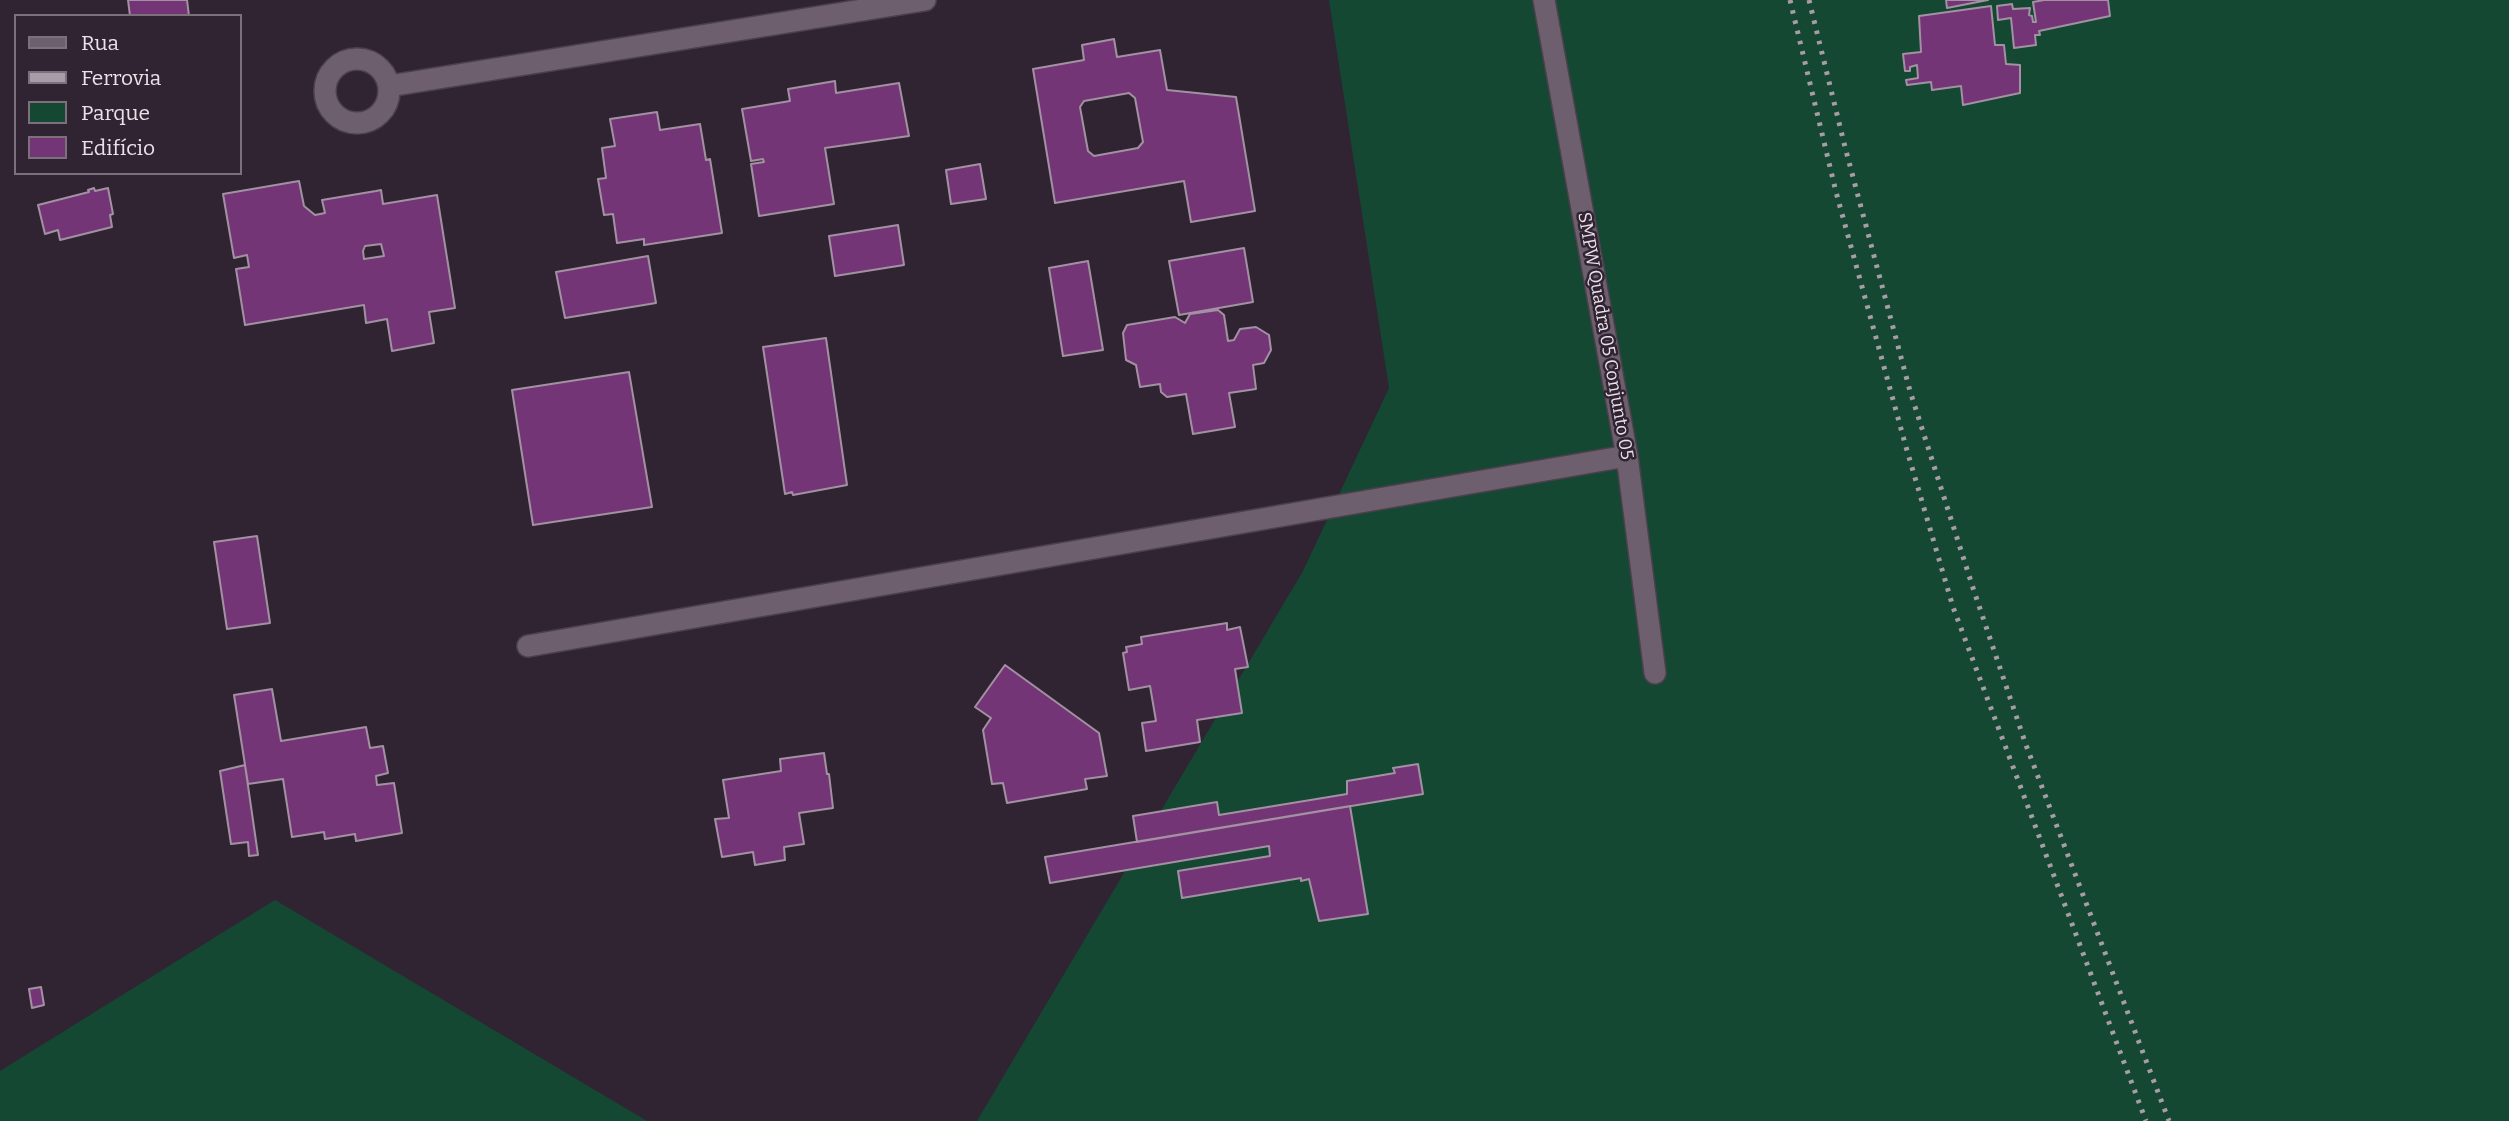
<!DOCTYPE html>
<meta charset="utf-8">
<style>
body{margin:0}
#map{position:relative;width:2509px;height:1121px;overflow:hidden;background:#312432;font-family:Bitter,serif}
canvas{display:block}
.legend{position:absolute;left:14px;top:14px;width:228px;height:161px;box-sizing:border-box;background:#312432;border:2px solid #7b707c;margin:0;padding:9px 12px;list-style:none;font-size:21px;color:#eae1ea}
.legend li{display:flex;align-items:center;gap:14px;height:35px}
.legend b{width:35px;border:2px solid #7b707c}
</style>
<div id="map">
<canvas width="2509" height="1121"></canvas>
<ul class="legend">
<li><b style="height:9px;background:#6e5f6f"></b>Rua</li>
<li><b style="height:9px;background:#a79ca7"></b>Ferrovia</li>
<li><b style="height:19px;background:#144833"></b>Parque</li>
<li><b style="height:19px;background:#743576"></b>Edifício</li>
</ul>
</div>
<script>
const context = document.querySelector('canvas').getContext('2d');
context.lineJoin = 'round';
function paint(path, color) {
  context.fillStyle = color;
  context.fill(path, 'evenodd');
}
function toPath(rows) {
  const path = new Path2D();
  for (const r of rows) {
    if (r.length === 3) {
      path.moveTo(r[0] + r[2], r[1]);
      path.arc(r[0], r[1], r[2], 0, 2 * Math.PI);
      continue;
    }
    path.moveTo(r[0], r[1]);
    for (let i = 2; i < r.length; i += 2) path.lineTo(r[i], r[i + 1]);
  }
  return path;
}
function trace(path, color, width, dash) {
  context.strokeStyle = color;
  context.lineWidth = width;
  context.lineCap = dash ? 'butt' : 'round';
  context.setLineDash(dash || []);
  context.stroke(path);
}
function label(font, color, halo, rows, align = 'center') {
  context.font = font + ' Bitter,serif';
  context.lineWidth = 5;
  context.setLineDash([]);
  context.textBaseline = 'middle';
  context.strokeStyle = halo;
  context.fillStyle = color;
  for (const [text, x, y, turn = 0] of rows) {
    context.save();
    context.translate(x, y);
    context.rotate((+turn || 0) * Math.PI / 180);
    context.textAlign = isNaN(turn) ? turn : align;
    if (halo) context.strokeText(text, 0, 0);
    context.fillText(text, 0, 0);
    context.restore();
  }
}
paint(toPath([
 [1329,0,2509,0,2509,1121,977,1121,1303,571,1389,388],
 [275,900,647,1121,0,1121,0,1071]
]), '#144833');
const building = toPath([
 [128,0,187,0,189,16,130,16,128,0],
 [1946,0,1988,0,1947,8,1946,0],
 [2044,0,2108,0,2110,16,2039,31,2040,35,2035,35,2036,45,2014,48,2011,18,1998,20,1997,6,2012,4,2013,9,2030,8,2029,15,2032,16,2033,22,2036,22,2033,2,2044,0],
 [1991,6,1995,45,2004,45,2006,64,2020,65,2020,93,1963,105,1961,86,1932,90,1931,82,1907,85,1906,80,1918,78,1917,65,1910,67,1910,71,1905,71,1903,54,1921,52,1919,16,1991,6],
 [1114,39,1117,57,1160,50,1167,90,1236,97,1255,211,1191,222,1184,181,1055,203,1033,69,1084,60,1082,45,1114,39],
 [1129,93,1135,98,1143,142,1138,148,1094,156,1088,151,1080,107,1084,101,1129,93],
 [835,81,836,93,899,83,909,136,825,148,834,204,759,216,751,164,764,162,763,159,751,161,742,109,790,101,788,89,835,81],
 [657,112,660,130,700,124,706,160,710,159,722,233,644,245,644,239,617,243,613,214,604,215,598,179,606,178,602,148,615,146,610,119,657,112],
 [980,164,986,199,951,204,946,170,980,164],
 [299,181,304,206,315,215,325,213,322,200,376,191,381,190,383,204,437,195,455,308,429,312,434,343,392,351,387,319,366,323,364,305,245,325,236,269,249,267,247,255,234,258,223,194,299,181],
 [381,244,384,256,364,259,363,251,365,246,381,244],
 [94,188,95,191,108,188,113,214,110,215,112,227,60,240,58,230,45,234,38,205,89,192,88,190,94,188],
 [898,225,904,265,835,276,829,236,898,225],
 [1244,248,1253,302,1179,315,1169,261,1244,248],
 [648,256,656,303,565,318,556,272,648,256],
 [1088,261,1103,350,1063,356,1049,268,1088,261],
 [1218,310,1224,315,1228,341,1234,340,1240,329,1256,327,1269,335,1271,350,1264,363,1253,365,1256,389,1229,393,1235,427,1193,434,1186,394,1167,397,1161,392,1160,384,1140,387,1136,365,1126,360,1123,333,1127,325,1175,317,1185,323,1190,314,1218,310],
 [826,338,847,485,793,495,792,492,785,494,763,347,826,338],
 [629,372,652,507,533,525,512,390,629,372],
 [257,536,270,623,227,629,214,542,257,536],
 [1227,623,1227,630,1240,627,1248,667,1235,669,1242,713,1197,720,1200,742,1146,751,1142,723,1156,721,1150,686,1129,690,1123,653,1127,652,1126,647,1142,644,1141,637,1227,623],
 [1005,665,1099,733,1107,776,1085,779,1087,789,1007,803,1003,783,992,784,983,730,991,718,975,707,1005,665],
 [272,689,281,741,366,727,370,748,383,746,388,773,376,776,377,785,394,783,402,833,356,841,355,834,325,839,324,832,292,837,283,779,248,784,234,695,272,689],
 [824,753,827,774,829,774,833,808,799,813,804,844,784,847,785,860,755,865,753,852,722,857,715,819,729,818,723,780,781,771,780,759,824,753],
 [1418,764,1423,794,1137,842,1133,816,1217,802,1219,815,1347,794,1347,781,1395,773,1393,768,1418,764],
 [245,765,258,855,249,856,248,842,231,844,220,771,245,765],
 [1350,806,1368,914,1319,921,1309,879,1301,881,1301,878,1182,898,1178,871,1270,856,1269,846,1050,883,1045,857,1350,806],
 [41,987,44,1005,32,1008,29,989,41,987]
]);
paint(building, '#743576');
trace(building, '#a291a2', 2);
const minor = toPath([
 [1544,0,1627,456,1655,673],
 [357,91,32],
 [389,86,925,0],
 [528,646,1627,456]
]);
trace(minor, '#4b404b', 24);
trace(minor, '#6e5f6f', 21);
trace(toPath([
 [1790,0,1836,192,1906,447,1953,607,2146,1121],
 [1809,0,1845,147,1910,391,1974,591,2026,745,2169,1121]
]), '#a79ca7', 5, [3.5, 7]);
label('18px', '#eae1ea', '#312432', [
 ["SMPW Quadra 05 Conjunto 05",1605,336,80]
]);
</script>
